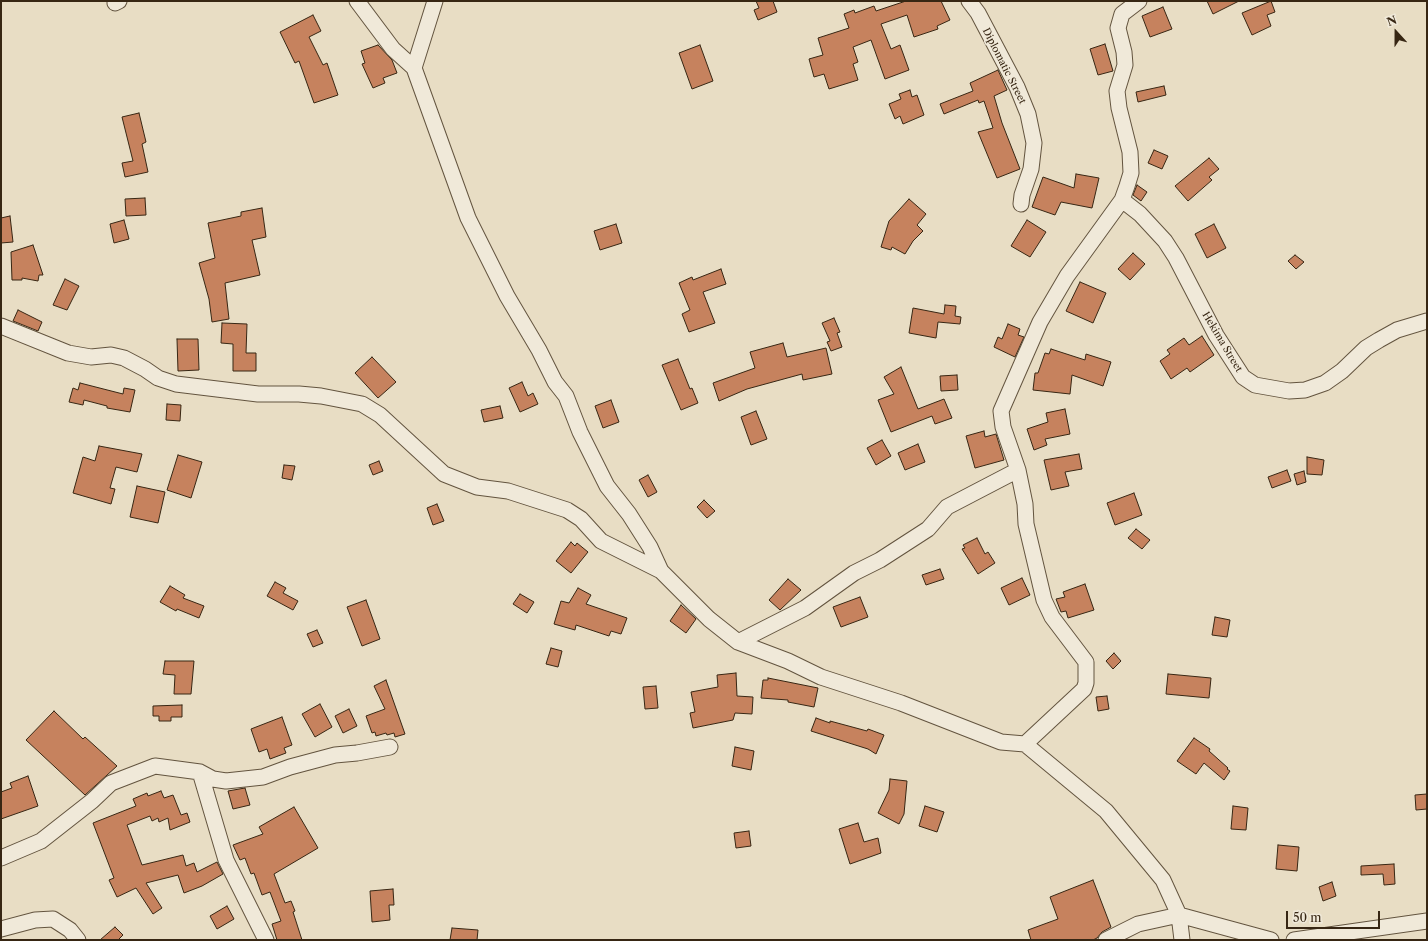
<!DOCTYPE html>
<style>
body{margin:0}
#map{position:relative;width:1428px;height:941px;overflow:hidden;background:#e8ddc4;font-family:"Libre Caslon Text",serif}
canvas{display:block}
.frame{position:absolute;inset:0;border:2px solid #372613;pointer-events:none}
.north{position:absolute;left:1376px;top:12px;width:40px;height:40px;-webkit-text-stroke:3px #f0e9d9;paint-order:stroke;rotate:339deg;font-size:11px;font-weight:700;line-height:16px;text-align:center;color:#372613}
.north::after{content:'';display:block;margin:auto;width:14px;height:18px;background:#372613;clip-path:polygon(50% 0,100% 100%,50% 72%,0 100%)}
.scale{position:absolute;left:1286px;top:911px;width:94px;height:18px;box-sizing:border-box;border:2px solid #372613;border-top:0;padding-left:5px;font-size:12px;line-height:14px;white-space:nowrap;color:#372613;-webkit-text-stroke:3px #f0e9d9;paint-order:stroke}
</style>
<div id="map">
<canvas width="1428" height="941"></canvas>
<div class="frame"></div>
<div class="north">N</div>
<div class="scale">50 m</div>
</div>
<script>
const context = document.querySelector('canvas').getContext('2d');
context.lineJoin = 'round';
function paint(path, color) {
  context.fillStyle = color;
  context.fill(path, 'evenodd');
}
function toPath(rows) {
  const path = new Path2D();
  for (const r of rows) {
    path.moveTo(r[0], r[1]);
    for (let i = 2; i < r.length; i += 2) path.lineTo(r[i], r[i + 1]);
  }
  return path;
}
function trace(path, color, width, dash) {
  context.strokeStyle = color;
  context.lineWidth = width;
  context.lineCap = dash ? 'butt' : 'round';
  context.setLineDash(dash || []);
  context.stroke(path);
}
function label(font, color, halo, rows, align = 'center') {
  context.font = font + ' "Libre Caslon Text",serif';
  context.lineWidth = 3;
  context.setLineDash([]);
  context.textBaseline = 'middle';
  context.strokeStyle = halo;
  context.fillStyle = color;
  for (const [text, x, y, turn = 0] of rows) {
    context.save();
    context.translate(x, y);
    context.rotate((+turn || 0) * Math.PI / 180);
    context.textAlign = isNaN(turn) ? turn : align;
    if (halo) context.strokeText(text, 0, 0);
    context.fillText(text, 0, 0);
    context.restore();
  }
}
const building = toPath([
 [756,1,773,1,777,12,758,20,754,10,759,8,756,1],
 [906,1,941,1,950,20,937,26,938,29,914,37,907,15,881,24,891,49,900,45,909,70,885,79,871,40,853,47,858,62,853,64,858,80,829,89,824,74,814,77,809,59,823,55,818,38,849,28,844,14,854,10,855,13,874,6,876,11,906,1],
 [1207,1,1239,1,1213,14,1207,1],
 [1271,1,1275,12,1267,15,1271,26,1252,35,1242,13,1271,1],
 [1163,7,1172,29,1150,37,1142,16,1163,7],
 [313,15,321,31,309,37,323,65,327,63,338,95,314,103,299,61,295,63,280,32,313,15],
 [1105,44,1113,71,1098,75,1090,49,1105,44],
 [378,45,392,60,397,73,383,78,385,83,373,88,362,64,365,63,361,51,378,45],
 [700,45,713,81,692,89,679,53,700,45],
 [998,70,1007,90,994,96,1002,123,1020,169,997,178,978,132,993,128,984,101,979,103,978,100,944,114,940,104,973,91,970,83,998,70],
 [1164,86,1166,95,1138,102,1136,92,1164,86],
 [910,90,912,97,917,95,924,115,903,124,900,116,895,119,889,104,901,99,899,94,910,90],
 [139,113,146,142,142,144,148,172,125,177,122,163,133,161,122,117,139,113],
 [1154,150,1168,156,1162,169,1148,163,1154,150],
 [1209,158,1219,169,1209,177,1212,180,1188,201,1175,186,1209,158],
 [1076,174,1099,178,1092,208,1061,202,1055,215,1032,207,1043,177,1074,188,1076,174],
 [1137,185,1147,192,1141,201,1133,195,1137,185],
 [145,198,146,215,126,216,125,199,145,198],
 [909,199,926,214,917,225,923,231,913,241,905,254,892,247,891,250,881,247,889,221,909,199],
 [262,208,266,237,252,240,260,275,225,283,229,319,212,322,209,299,199,263,215,258,208,223,241,216,241,212,262,208],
 [10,216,13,242,1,243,1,218,10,216],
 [124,220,129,239,114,243,110,224,124,220],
 [1027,220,1046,232,1030,257,1011,246,1027,220],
 [616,224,622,243,600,250,594,231,616,224],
 [1214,224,1226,248,1207,258,1195,234,1214,224],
 [33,245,43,275,39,275,38,281,22,278,22,280,12,280,11,252,33,245],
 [1133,253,1145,264,1130,280,1118,269,1133,253],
 [1295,255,1304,262,1296,269,1288,261,1295,255],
 [721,269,726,284,703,292,715,323,689,332,682,314,690,310,679,283,692,277,693,280,721,269],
 [65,279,79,286,67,310,53,305,65,279],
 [1080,282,1106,293,1093,323,1066,311,1080,282],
 [945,305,956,306,955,316,961,317,960,324,938,322,936,338,909,333,913,308,944,314,945,305],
 [18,310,42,322,38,331,13,321,18,310],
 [834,318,840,332,837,333,842,347,831,351,827,342,830,341,822,323,834,318],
 [222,323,247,324,246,353,256,353,256,371,233,371,233,344,221,343,222,323],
 [1008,324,1020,329,1018,335,1024,337,1015,357,994,347,998,337,1002,339,1008,324],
 [1202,336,1214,355,1190,372,1187,368,1171,379,1160,361,1170,354,1167,350,1184,338,1189,345,1202,336],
 [177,339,198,339,199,370,178,371,177,339],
 [783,343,787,357,826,348,832,374,803,380,802,374,747,389,719,401,713,383,755,368,750,352,783,343],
 [1051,349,1085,360,1086,354,1111,362,1103,386,1072,375,1070,394,1033,390,1035,373,1038,373,1045,353,1049,354,1051,349],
 [372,357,396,382,378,398,355,373,372,357],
 [678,359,690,389,692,388,698,403,681,410,662,365,678,359],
 [901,367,918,409,944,399,952,418,935,424,932,416,891,432,878,400,894,394,884,377,901,367],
 [957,375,958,390,941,391,940,376,957,375],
 [522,382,528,396,533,393,538,404,520,412,509,388,522,382],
 [80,383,123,394,124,388,135,390,130,412,107,408,107,406,84,400,83,405,69,402,73,388,78,390,80,383],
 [611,400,619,422,603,428,595,406,611,400],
 [167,404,181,405,180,421,166,420,167,404],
 [500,406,503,418,484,422,481,410,500,406],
 [1065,409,1070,434,1045,439,1047,445,1034,450,1027,429,1048,422,1046,413,1065,409],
 [756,411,767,439,751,445,741,417,756,411],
 [984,431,985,437,996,434,1004,460,975,468,966,436,984,431],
 [882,440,891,456,876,465,867,448,882,440],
 [918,444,925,462,905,470,898,453,918,444],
 [99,446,142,454,137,472,116,467,110,488,115,489,111,504,73,493,83,457,95,461,99,446],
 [1079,454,1082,469,1065,472,1069,486,1051,490,1044,460,1079,454],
 [178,455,202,462,191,498,167,490,178,455],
 [1307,457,1324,460,1322,475,1307,474,1307,457],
 [379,461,383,471,373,475,369,465,379,461],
 [284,465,295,466,292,480,282,478,284,465],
 [1287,470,1291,481,1272,488,1268,477,1287,470],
 [1304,471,1306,482,1297,485,1294,474,1304,471],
 [648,475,657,492,648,497,639,480,648,475],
 [137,486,165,492,158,523,130,517,137,486],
 [1134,493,1142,515,1115,525,1107,503,1134,493],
 [704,500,715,511,707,518,697,507,704,500],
 [437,504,444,521,433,525,427,508,437,504],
 [1136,529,1150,540,1142,549,1128,538,1136,529],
 [977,538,985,554,988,552,995,563,978,574,962,549,965,548,963,545,977,538],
 [571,542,575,546,577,543,588,552,571,573,556,561,571,542],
 [940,569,944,579,926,585,922,575,940,569],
 [1022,578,1030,595,1009,605,1001,588,1022,578],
 [788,579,801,590,780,610,769,600,788,579],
 [275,582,286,588,283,593,298,601,293,610,267,596,275,582],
 [1085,584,1094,610,1068,618,1066,611,1061,612,1056,599,1065,597,1063,592,1085,584],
 [170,586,185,595,183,598,204,606,199,618,177,609,176,611,160,602,170,586],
 [578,588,591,595,586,604,627,618,621,634,611,631,609,636,576,625,575,630,554,624,561,601,569,603,578,588],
 [520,594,534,602,527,613,513,604,520,594],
 [860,597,868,617,841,627,833,607,860,597],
 [366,600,380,639,362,646,347,607,366,600],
 [681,605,696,619,686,633,670,621,681,605],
 [1215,617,1230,620,1227,637,1212,635,1215,617],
 [317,630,323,643,313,647,307,634,317,630],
 [551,648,562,651,558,667,546,664,551,648],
 [1114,653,1121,661,1113,669,1106,661,1114,653],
 [165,661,194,661,191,694,174,694,175,675,163,674,165,661],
 [736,673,737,696,753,697,752,714,735,713,733,720,693,728,690,713,695,712,691,692,718,687,717,675,736,673],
 [1168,674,1211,678,1209,698,1166,694,1168,674],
 [768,678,818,688,814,707,788,702,788,700,761,698,763,680,768,680,768,678],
 [386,680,405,734,395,737,394,733,387,735,386,733,376,736,375,732,372,733,366,716,385,709,374,686,386,680],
 [656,686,658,708,645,709,643,687,656,686],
 [1107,696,1109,709,1098,711,1096,697,1107,696],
 [320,704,332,727,315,737,302,714,320,704],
 [182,705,182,717,171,717,171,721,159,721,159,716,153,716,153,706,182,705],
 [349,709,357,726,343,733,335,716,349,709],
 [54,711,83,739,85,737,117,766,85,795,26,740,54,711],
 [282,717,292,745,284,748,286,753,270,759,267,749,259,752,251,729,282,717],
 [816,718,830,723,830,721,867,731,868,729,884,735,876,754,868,749,811,731,816,718],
 [1194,738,1210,749,1209,751,1228,768,1227,769,1230,771,1224,780,1204,763,1196,774,1177,761,1194,738],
 [735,747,754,751,751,770,732,766,735,747],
 [28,776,38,806,1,819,1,792,12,788,10,783,28,776],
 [890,779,907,781,904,814,899,824,878,813,889,790,890,779],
 [245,788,250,805,233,809,228,791,245,788],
 [161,791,164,798,173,795,181,815,187,813,190,822,170,830,168,818,159,822,158,818,152,821,150,816,127,825,142,865,183,855,186,866,194,863,197,872,217,862,223,874,202,886,184,893,178,875,146,883,162,908,153,914,136,888,117,897,109,880,114,878,93,823,136,806,133,799,147,793,148,796,161,791],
 [1427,794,1427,809,1416,810,1415,795,1427,794],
 [925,806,944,812,937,832,919,826,925,806],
 [1233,806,1248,808,1246,830,1231,829,1233,806],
 [294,807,318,848,274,874,285,903,291,901,295,911,293,912,302,940,277,940,272,924,281,921,270,892,262,895,254,873,251,874,245,858,240,860,233,845,263,834,259,827,294,807],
 [858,823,864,842,878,838,881,853,850,864,839,829,858,823],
 [749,831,751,846,736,848,734,833,749,831],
 [1278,845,1299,847,1297,871,1276,869,1278,845],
 [1394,864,1395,884,1384,885,1383,874,1361,875,1361,866,1394,864],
 [1093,880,1111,927,1102,932,1097,938,1093,940,1031,940,1028,930,1058,919,1050,897,1093,880],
 [1332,882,1336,896,1323,901,1319,887,1332,882],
 [393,889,394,905,389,905,390,920,372,922,370,891,393,889],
 [227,906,234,919,217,929,210,916,227,906],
 [115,927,123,935,118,940,100,940,115,927],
 [452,928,478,930,477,940,450,940,452,928]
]);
paint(building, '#c6825e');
trace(building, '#372613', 1);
const street = toPath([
 [357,1,393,49,414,68],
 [435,1,414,68,468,218,507,296,539,350,555,382,566,396,580,432,607,486,629,514,650,547,661,571,709,619,738,642,788,661,821,677,901,703,1001,742,1025,744,1106,811,1163,880,1179,915,1182,940],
 [969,1,978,13,1017,87,1028,114,1034,143,1031,169,1022,195,1021,204],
 [115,3,119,1],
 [1122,200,1140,214,1165,241,1176,258,1216,335,1243,377,1255,385,1289,391,1305,390,1325,383,1342,371,1366,348,1379,340,1397,330,1427,321],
 [1,326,68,353,91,357,111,355,124,358,145,369,158,378,176,384,258,394,299,394,321,396,362,404,380,415,444,474,477,487,508,491,567,510,581,519,601,541,661,571],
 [738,642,805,608,854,573,880,560,928,529,947,507,1018,470],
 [1025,744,1084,689,1086,683,1086,662,1052,617,1044,600,1026,524,1025,504,1018,470,1003,427,1001,411,1040,322,1067,276,1122,200,1127,186,1131,173,1130,152,1119,108,1117,91,1125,65,1124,52,1118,28,1122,14,1139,1],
 [200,772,226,860,266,940],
 [1,858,41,841,92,801,111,783,155,766,200,772,213,779,226,781,263,777,290,767,335,755,357,753,390,747],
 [1,929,35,920,53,919,70,930,78,940],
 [1106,940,1138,924,1179,915,1271,940],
 [1294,940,1427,921]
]);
trace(street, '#63543f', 17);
trace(street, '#f0e9d9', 15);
label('10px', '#372613', '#f0e9d9', [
 ["Diplomatic Street",1004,66,63],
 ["Hekima Street",1222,342,59]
]);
</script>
